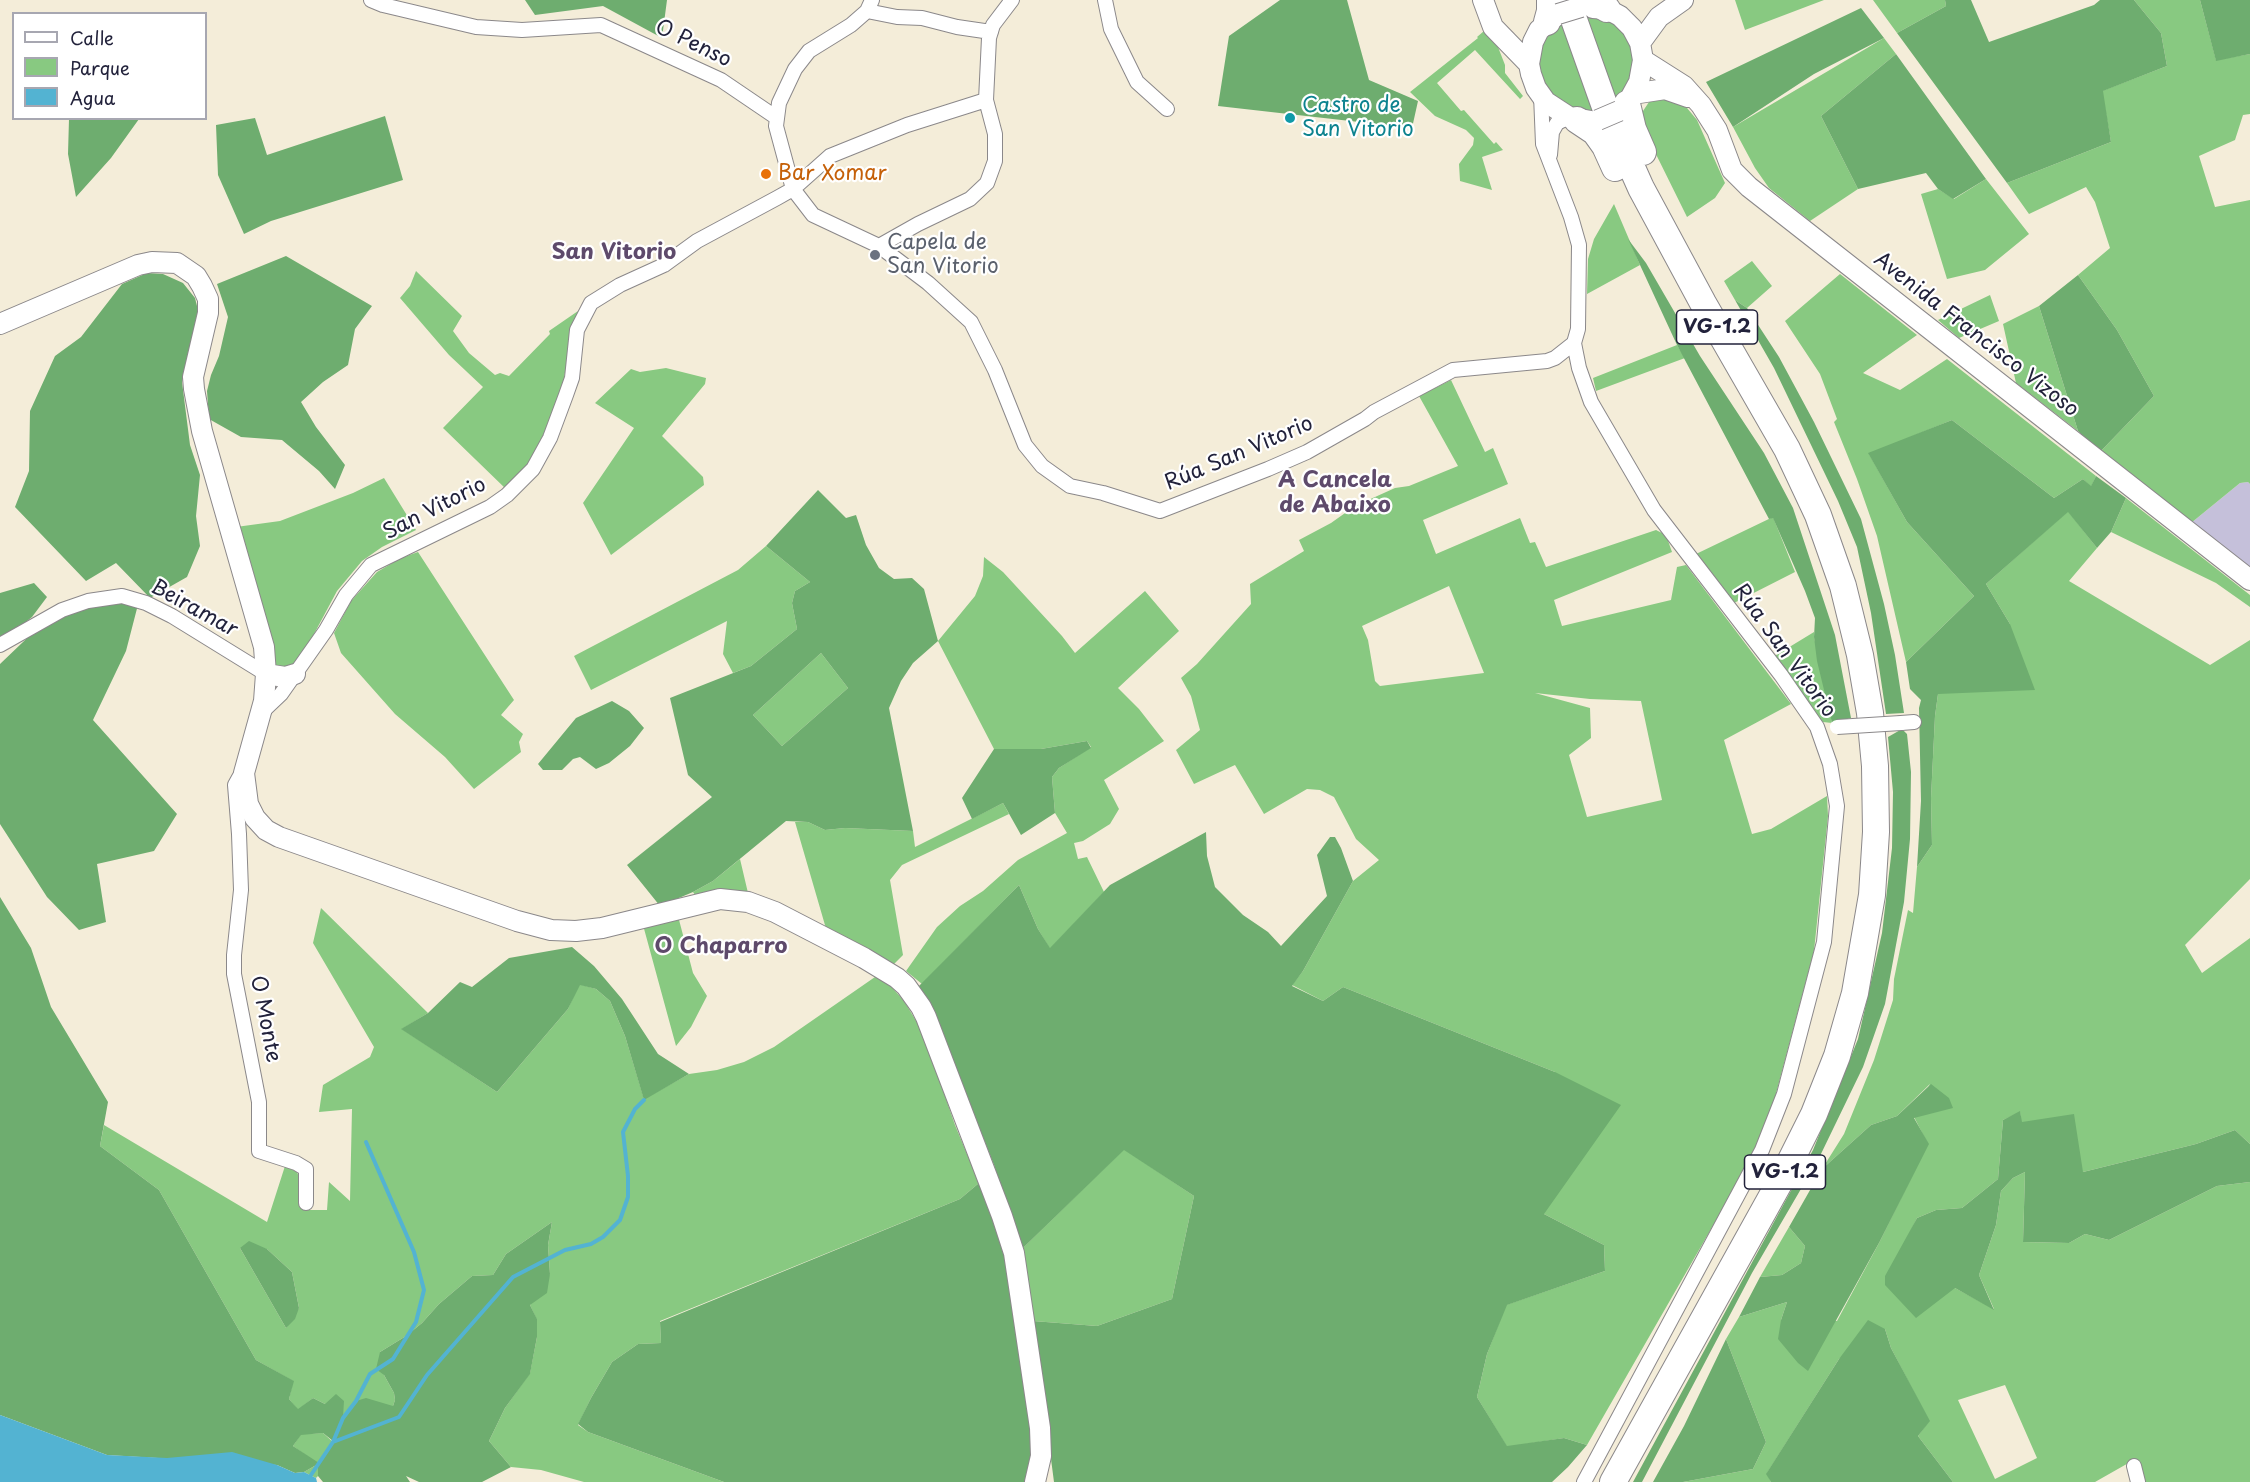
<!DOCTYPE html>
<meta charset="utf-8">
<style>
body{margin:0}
#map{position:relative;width:2250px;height:1482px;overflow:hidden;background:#f4edd9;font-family:"Playpen Sans",sans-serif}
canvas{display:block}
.legend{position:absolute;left:12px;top:12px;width:195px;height:108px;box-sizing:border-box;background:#fff;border:2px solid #a7a7b1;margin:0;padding:8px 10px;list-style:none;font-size:18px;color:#22223b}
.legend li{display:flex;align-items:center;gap:12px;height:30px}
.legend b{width:30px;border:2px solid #a7a7b1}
</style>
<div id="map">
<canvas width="2250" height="1482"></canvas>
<ul class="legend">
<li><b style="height:8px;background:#fff"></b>Calle</li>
<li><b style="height:16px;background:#88c981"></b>Parque</li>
<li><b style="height:16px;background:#53b3d2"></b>Agua</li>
</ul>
</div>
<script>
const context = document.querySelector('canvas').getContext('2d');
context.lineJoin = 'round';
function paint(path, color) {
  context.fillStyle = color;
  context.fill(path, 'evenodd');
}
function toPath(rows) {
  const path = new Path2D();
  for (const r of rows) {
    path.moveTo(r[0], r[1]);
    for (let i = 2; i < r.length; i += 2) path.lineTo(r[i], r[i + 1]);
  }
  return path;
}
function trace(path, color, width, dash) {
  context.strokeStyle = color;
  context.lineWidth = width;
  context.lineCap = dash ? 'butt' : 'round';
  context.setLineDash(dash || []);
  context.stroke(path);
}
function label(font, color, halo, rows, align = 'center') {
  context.font = font + ' "Playpen Sans",sans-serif';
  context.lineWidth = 4.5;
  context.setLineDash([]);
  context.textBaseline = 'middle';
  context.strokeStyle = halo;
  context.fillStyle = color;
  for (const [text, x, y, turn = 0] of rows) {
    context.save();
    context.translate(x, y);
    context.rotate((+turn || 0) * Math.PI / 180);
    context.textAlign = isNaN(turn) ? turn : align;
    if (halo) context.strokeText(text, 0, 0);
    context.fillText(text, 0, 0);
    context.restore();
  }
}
paint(toPath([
 [2248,482,2250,484,2250,569,2191,523,2240,483]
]), '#c5c0da');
paint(toPath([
 [1735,0,1824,0,1745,30],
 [1873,0,1945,0,1946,6,1897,33],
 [2134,0,2200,0,2216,60,2250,54,2250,114,2243,115,2235,140,2199,156,2215,207,2250,200,2250,484,2248,482,2240,483,2191,523,2100,452,2154,396,2117,330,2078,275,2110,248,2095,202,2086,187,2029,214,2007,183,2111,142,2102,91,2167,66,2161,33],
 [1594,15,1615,22,1632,40,1636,79,1615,103,1583,16],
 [1563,23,1596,111,1579,112,1556,102,1541,79,1538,64,1543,41,1556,26],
 [1484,31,1498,47,1505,65,1505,73,1523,96,1520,99,1475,50,1437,83,1461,111,1464,110,1494,144,1496,142,1503,150,1482,157,1492,190,1460,181,1459,164,1473,145,1474,138,1466,130,1435,116,1410,92,1478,38,1477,37],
 [1884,38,1896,54,1821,116,1858,189,1810,221,1769,188,1755,168,1733,127],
 [1665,97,1678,102,1687,108,1697,120,1725,183,1715,198,1687,217,1644,130,1641,114,1649,102],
 [1986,179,2029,234,1985,270,1947,279,1921,194,1938,189,1954,199],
 [1614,204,1640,265,1587,294,1588,259,1594,239],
 [1752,261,1772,286,1747,308,1735,300,1724,281],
 [416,271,462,316,453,331,469,353,495,375,500,373,509,376,550,334,549,331,578,311,573,326,562,390,537,457,507,490,443,428,483,387,449,355,400,298,410,286],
 [1840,274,1917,335,1863,373,1900,390,1947,359,2096,476,2091,487,2083,479,2054,498,1952,420,1869,454,1907,522,1974,596,1906,662,1877,536,1857,479,1834,422,1837,419,1820,374,1785,321],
 [1990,295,1999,321,1959,338,1938,320],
 [2039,306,2078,431,2016,383,2003,324],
 [1677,345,1685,358,1596,391,1593,378],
 [666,368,706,378,705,384,662,436,703,477,704,485,611,555,583,503,634,428,595,403,631,369,640,372],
 [1451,380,1485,452,1493,448,1508,484,1423,520,1436,554,1520,518,1530,543,1535,542,1546,567,1656,530,1666,535,1672,552,1554,600,1562,626,1671,600,1677,567,1686,565,1791,704,1724,740,1752,834,1771,829,1827,796,1828,816,1814,951,1765,1135,1587,1445,1564,1438,1507,1447,1477,1397,1487,1354,1506,1305,1605,1271,1604,1245,1544,1214,1555,1072,1343,987,1323,1001,1292,985,1303,971,1353,881,1379,860,1356,839,1334,797,1320,790,1307,789,1264,814,1235,765,1194,784,1176,750,1200,730,1191,696,1181,678,1197,664,1251,604,1250,584,1304,551,1299,540,1331,523,1355,506,1395,488,1409,486,1458,466,1419,396],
 [1449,586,1484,673,1380,686,1375,681,1368,640,1362,626],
 [1535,693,1590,699,1641,701,1662,800,1587,817,1569,755,1591,738,1590,708],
 [384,478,416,530,382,547,362,561,337,591,306,649,292,666,278,669,271,664,236,527,280,521,353,493],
 [2126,498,2250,595,2250,607,2216,583,2111,532],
 [2068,511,2097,548,2069,581,2210,665,2250,640,2250,879,2185,945,2202,973,2250,938,2250,1144,2235,1130,2196,1144,2083,1172,2021,1122,2020,1112,2003,1120,1998,1179,1962,1208,1936,1210,1917,1218,1903,1247,1955,1288,1994,1309,1979,1275,1996,1225,2001,1191,2013,1178,2025,1172,2023,1242,2069,1243,2085,1234,2109,1240,2217,1186,2250,1182,2250,1482,2145,1482,2132,1461,2095,1482,1953,1482,1918,1436,1929,1421,1891,1348,1885,1329,1839,1359,1767,1473,1771,1482,1683,1482,1753,1469,1766,1442,1726,1339,1739,1317,1787,1302,1781,1320,1837,1321,1879,1243,1928,1144,1914,1117,1930,1084,1897,1116,1871,1125,1822,1169,1844,1134,1874,1060,1893,1000,1894,979,1908,910,1913,913,1917,867,1932,845,1931,798,1935,716,1938,694,2010,624,1986,584],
 [2005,1385,2037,1458,1995,1479,1958,1400],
 [1773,517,1795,572,1732,604,1696,554],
 [766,546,810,582,795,591,792,603,797,629,751,666,733,673,723,654,727,621,591,690,574,656,738,570],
 [418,552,514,700,501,715,523,734,519,742,521,752,474,789,445,757,395,714,341,653,334,633,351,601,377,572,401,558],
 [984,557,1003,572,1062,636,1075,653,1145,591,1179,631,1118,688,1139,709,1164,741,1104,780,1119,809,1110,824,1083,841,1074,843,1078,859,1087,857,1104,892,1050,949,1038,929,1019,885,922,984,906,971,937,927,960,906,983,891,1018,860,1067,833,1055,813,1052,777,1059,768,1091,747,1087,741,1041,749,994,749,938,641,975,596,983,576],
 [1814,632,1814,637,1832,723,1823,722,1812,712,1773,657],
 [821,653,848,688,782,746,753,715],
 [1003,803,1009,814,902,865,890,880,903,955,891,967,827,932,795,822,808,822,825,830,845,828,913,831,915,847],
 [740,859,748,893,697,898,693,892,713,881],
 [321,908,428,1013,402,1029,497,1092,568,1009,579,984,596,989,610,1001,625,1036,644,1099,689,1074,717,1070,744,1062,774,1047,875,977,890,985,904,1001,923,1032,955,1125,979,1183,960,1199,660,1321,661,1343,638,1344,612,1362,591,1398,578,1425,588,1432,724,1482,584,1482,541,1470,511,1467,489,1441,505,1408,530,1373,537,1337,537,1320,530,1305,550,1274,548,1245,552,1222,506,1254,493,1275,472,1276,439,1304,422,1323,406,1336,380,1352,384,1375,394,1393,395,1400,393,1406,343,1418,325,1404,313,1398,298,1410,289,1399,293,1381,256,1360,159,1190,100,1146,104,1125,267,1222,285,1166,297,1172,301,1182,304,1210,327,1210,329,1182,350,1201,352,1109,319,1112,323,1085,370,1057,374,1047,313,943],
 [240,1248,267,1249,292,1272,299,1308,286,1328],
 [678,916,693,973,707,996,691,1027,676,1046,643,925],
 [1124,1149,1194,1196,1172,1299,1097,1326,1033,1321,1021,1250],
 [1789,1227,1805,1246,1801,1263,1782,1275,1760,1277],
 [323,1433,333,1442,319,1463,318,1476,316,1478,304,1472,318,1464,293,1446,301,1434]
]), '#88c981');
paint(toPath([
 [525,0,667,0,662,38,603,6,535,15],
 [1280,0,1347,0,1369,80,1418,101,1412,128,1218,106,1229,36],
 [1945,0,1971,0,1989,42,2094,5,2100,0,2134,0,2161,33,2167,66,2103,91,2111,142,2007,183,1897,33,1946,6],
 [2200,0,2250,0,2250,54,2216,61],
 [1861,8,1884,38,1814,74,1733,127,1706,82],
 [1896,54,1986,179,1953,199,1938,189,1926,173,1858,189,1821,116],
 [385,116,403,180,271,221,244,234,218,175,216,125,255,118,267,155],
 [69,119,139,119,111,158,76,197,68,154],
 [1628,239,1646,263,1700,356,1764,453,1793,508,1835,635,1851,718,1832,723,1817,661,1814,637,1815,618,1805,591,1773,518,1769,519,1677,345],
 [286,256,372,306,355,329,348,365,323,382,301,402,316,427,345,465,335,489,319,471,282,440,241,437,209,419,207,391,211,375,219,356,228,317,217,284],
 [147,273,163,274,183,283,195,298,198,310,182,382,190,445,200,475,196,516,200,546,187,577,150,598,116,563,86,581,15,507,29,471,30,411,55,356,81,337,122,284],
 [2078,275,2117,330,2154,396,2100,452,2078,431,2039,306],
 [1735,300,1747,308,1779,357,1814,422,1861,519,1884,604,1895,655,1904,713,1886,714,1871,613,1857,547,1838,501,1774,368],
 [1952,420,2054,498,2083,479,2091,486,2096,476,2126,498,2111,532,2097,548,2068,512,1986,584,2010,624,2035,690,1938,694,1935,716,1931,798,1932,845,1917,867,1921,801,1919,708,1921,700,1910,689,1906,662,1974,596,1907,522,1868,453],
 [818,490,846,518,856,515,866,545,879,568,894,579,912,578,924,589,938,641,913,663,901,681,889,708,913,831,845,828,825,830,808,822,786,821,713,881,693,892,660,906,627,865,712,797,688,775,670,698,751,666,797,629,792,603,795,591,810,582,766,546],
 [821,653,848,688,782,746,753,715],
 [34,583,47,597,32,617,10,635,0,639,0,593],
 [141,593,126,651,93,720,177,814,154,851,97,864,106,922,79,930,47,897,0,824,0,664,45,621,89,606,122,600],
 [612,701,629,711,644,728,630,746,609,763,596,769,580,757,573,759,562,770,543,770,538,764,576,718],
 [1902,729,1907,734,1911,772,1910,839,1904,902,1885,1004,1863,1067,1819,1158,1752,1273,1642,1482,1633,1482,1813,1150,1858,1039,1882,933,1892,848,1893,792,1888,737],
 [1087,741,1091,748,1059,768,1052,777,1055,813,1021,835,1003,803,972,819,962,798,994,749,1041,749],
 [1206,832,1207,856,1215,887,1243,915,1268,932,1281,946,1327,896,1317,855,1330,837,1335,837,1341,848,1353,881,1303,971,1292,986,1323,1001,1343,987,1555,1072,1621,1105,1544,1214,1604,1245,1605,1271,1507,1305,1487,1354,1477,1397,1507,1446,1564,1438,1587,1445,1568,1467,1552,1482,1054,1482,1033,1321,1097,1326,1172,1299,1194,1196,1124,1150,1021,1250,994,1165,933,1011,916,989,1019,885,1038,929,1050,948,1110,885],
 [0,897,31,948,51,1007,108,1102,100,1146,159,1190,256,1360,294,1381,289,1399,298,1409,313,1398,325,1404,336,1394,344,1401,343,1417,356,1401,366,1398,393,1406,395,1400,394,1393,384,1375,376,1369,380,1352,406,1336,422,1323,439,1304,472,1276,493,1275,506,1254,552,1222,548,1245,550,1274,547,1293,530,1305,537,1319,537,1337,530,1374,505,1408,489,1441,511,1467,482,1482,419,1482,406,1476,410,1482,323,1482,318,1476,318,1464,304,1472,295,1473,277,1465,107,1455,0,1415],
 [323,1433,333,1441,319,1463,293,1446,301,1435],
 [572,947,594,966,622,999,658,1054,689,1074,644,1100,625,1036,610,1001,596,989,580,985,568,1009,497,1092,401,1029,428,1013,460,982,472,987,509,958],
 [1931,1084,1949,1098,1953,1108,1914,1118,1929,1144,1879,1243,1808,1371,1798,1363,1778,1339,1781,1320,1787,1302,1739,1317,1760,1277,1782,1275,1801,1263,1805,1246,1789,1227,1822,1169,1871,1125,1897,1116],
 [2020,1111,2022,1122,2074,1114,2083,1172,2196,1144,2235,1130,2250,1144,2250,1182,2217,1186,2109,1240,2085,1234,2069,1243,2023,1242,2025,1172,2013,1178,2001,1191,1996,1225,1979,1275,1994,1310,1955,1288,1916,1318,1885,1285,1885,1276,1917,1218,1936,1210,1962,1208,1998,1179,2003,1120],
 [979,1183,1004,1251,1032,1420,1032,1462,1026,1482,724,1482,588,1432,578,1424,591,1398,612,1362,638,1344,661,1343,660,1322,960,1199],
 [249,1241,267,1249,292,1272,299,1308,295,1319,286,1328,240,1248],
 [1868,1320,1885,1329,1891,1348,1930,1421,1918,1436,1953,1482,1771,1482,1766,1474,1839,1359],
 [1726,1339,1766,1442,1753,1469,1683,1482,1653,1482,1684,1426]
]), '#6ead6f');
paint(toPath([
 [0,1415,107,1455,167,1458,232,1452,277,1465,295,1473,304,1472,316,1478,317,1482,0,1482]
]), '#53b3d2');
trace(toPath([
 [333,1442,399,1417,427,1375,513,1277,565,1250,591,1244,603,1237,620,1220,628,1197,628,1176,623,1132,635,1109,644,1100],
 [311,1475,333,1442,343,1418,356,1401,370,1374,393,1359,416,1322,424,1290,414,1252,366,1142]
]), '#53b3d2', 4);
const street = toPath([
 [371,0,383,5,476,27,522,30,601,25,721,80,777,118],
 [872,0,867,11,851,25,809,51,795,69,779,103,776,126,793,189,813,215,879,246,928,283,971,322,995,370,1025,445,1042,466,1070,486,1103,493,1160,511,1268,469,1307,452,1365,419,1374,412,1453,370,1547,361,1555,358,1574,343],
 [1105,0,1111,29,1137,82,1167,109],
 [867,11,897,17,922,18,957,27,991,32],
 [1541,95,1543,144,1571,217,1579,245,1578,329,1574,343,1579,368,1591,402,1654,510,1781,675,1817,727,1830,764,1837,806,1824,942,1784,1094,1762,1150,1584,1482],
 [1550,155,1552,132,1557,123,1569,117],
 [879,246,918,224,970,199,987,183,995,161,995,134,986,100,989,38,993,25,1012,0],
 [0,645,62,610,88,601,122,596,146,603,172,616,266,674],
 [261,713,281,694,326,630,346,595,371,565,490,507,507,495,533,469,550,438,566,395,572,378,577,330,591,303,620,285,664,265,697,241,777,198,793,189,830,156,907,125,986,100],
 [1901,723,1914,722],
 [244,773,240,776,235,785,239,834,241,890,234,955,234,974,259,1102,259,1151,296,1163,306,1169,306,1203],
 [2134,1466,2138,1482]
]);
const secondary = toPath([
 [1483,0,1493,27,1529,64],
 [1593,8,1607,9,1620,16,1632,28,1640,43,1643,60,1639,82,1627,104,1619,111],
 [1558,14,1539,30,1533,42,1529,64,1531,74,1536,88,1546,102,1569,117,1591,121],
 [1640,43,1659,17,1683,0],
 [1643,60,1684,86,1701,105,1717,130,1732,170,1749,187,2250,580],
 [1633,94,1665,89,1688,97],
 [0,324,138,265,152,262,177,263,196,276,202,286,208,299,208,313,193,377,194,389,202,431,264,647,266,674,264,701,244,773,248,804,255,818,266,830,279,837,517,921,551,930,576,931,602,928,720,899,748,902,775,912,864,958,897,978,906,986,921,1007,926,1017,1002,1216,1014,1253,1040,1428,1041,1456,1035,1482],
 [266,674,285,677,295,674]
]);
const highway = toPath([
 [1567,0,1605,107,1641,188,1703,303,1787,449,1818,515,1843,586,1860,655,1870,713,1875,766,1876,832,1872,895,1855,993,1837,1056,1814,1114,1782,1178,1613,1482],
 [1592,0,1607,9],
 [1547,22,1550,11,1550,0],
 [1627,104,1633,129,1643,152],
 [1577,120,1595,132,1605,146,1615,168]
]);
trace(street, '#8b888a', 16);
trace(secondary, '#8b888a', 22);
trace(highway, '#8b888a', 28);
trace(street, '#fff', 14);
trace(secondary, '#fff', 20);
trace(highway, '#fff', 26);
const streetBridge = toPath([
 [1837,727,1901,723]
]);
const secondaryBridge = toPath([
 [1558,14,1581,7],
 [1598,120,1619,111]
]);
trace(streetBridge, '#8b888a', 16, []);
trace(secondaryBridge, '#8b888a', 22, []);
trace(streetBridge, '#fff', 14);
trace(secondaryBridge, '#fff', 20);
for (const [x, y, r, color] of [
 [1290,118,6,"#0f9aa8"],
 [766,174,6,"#e8710a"],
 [875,255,6,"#6b7280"]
]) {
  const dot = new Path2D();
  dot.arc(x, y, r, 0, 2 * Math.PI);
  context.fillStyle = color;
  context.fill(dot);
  trace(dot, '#fff', 2);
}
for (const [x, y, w] of [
 [1717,327,81],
 [1785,1172,81]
]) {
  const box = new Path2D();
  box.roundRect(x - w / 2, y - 17, w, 34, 4.5);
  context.fillStyle = '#fff';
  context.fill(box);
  trace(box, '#22223b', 1.5);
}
label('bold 20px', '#22223b', null, [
 ["VG-1.2",1717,327],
 ["VG-1.2",1785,1172]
]);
label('21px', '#22223b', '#fff', [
 ["O Penso",693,44,26],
 ["Avenida Francisco Vizoso",1976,335,38],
 ["Rúa San Vitorio",1239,454,-23],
 ["San Vitorio",435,509,-27],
 ["Beiramar",194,609,29],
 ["Rúa San Vitorio",1784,651,54],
 ["O Monte",265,1019,79]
]);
label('21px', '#0d838f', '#fff', [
 ["Castro de",1302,106],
 ["San Vitorio",1302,130]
], 'left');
label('21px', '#c56008', '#fff', [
 ["Bar Xomar",778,174]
], 'left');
label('21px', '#5b616d', '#fff', [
 ["Capela de",887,243],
 ["San Vitorio",887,267]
], 'left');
label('bold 22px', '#5e4a6b', '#fff', [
 ["San Vitorio",614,253],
 ["A Cancela",1335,481],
 ["de Abaixo",1335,506],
 ["O Chaparro",721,947]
]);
</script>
